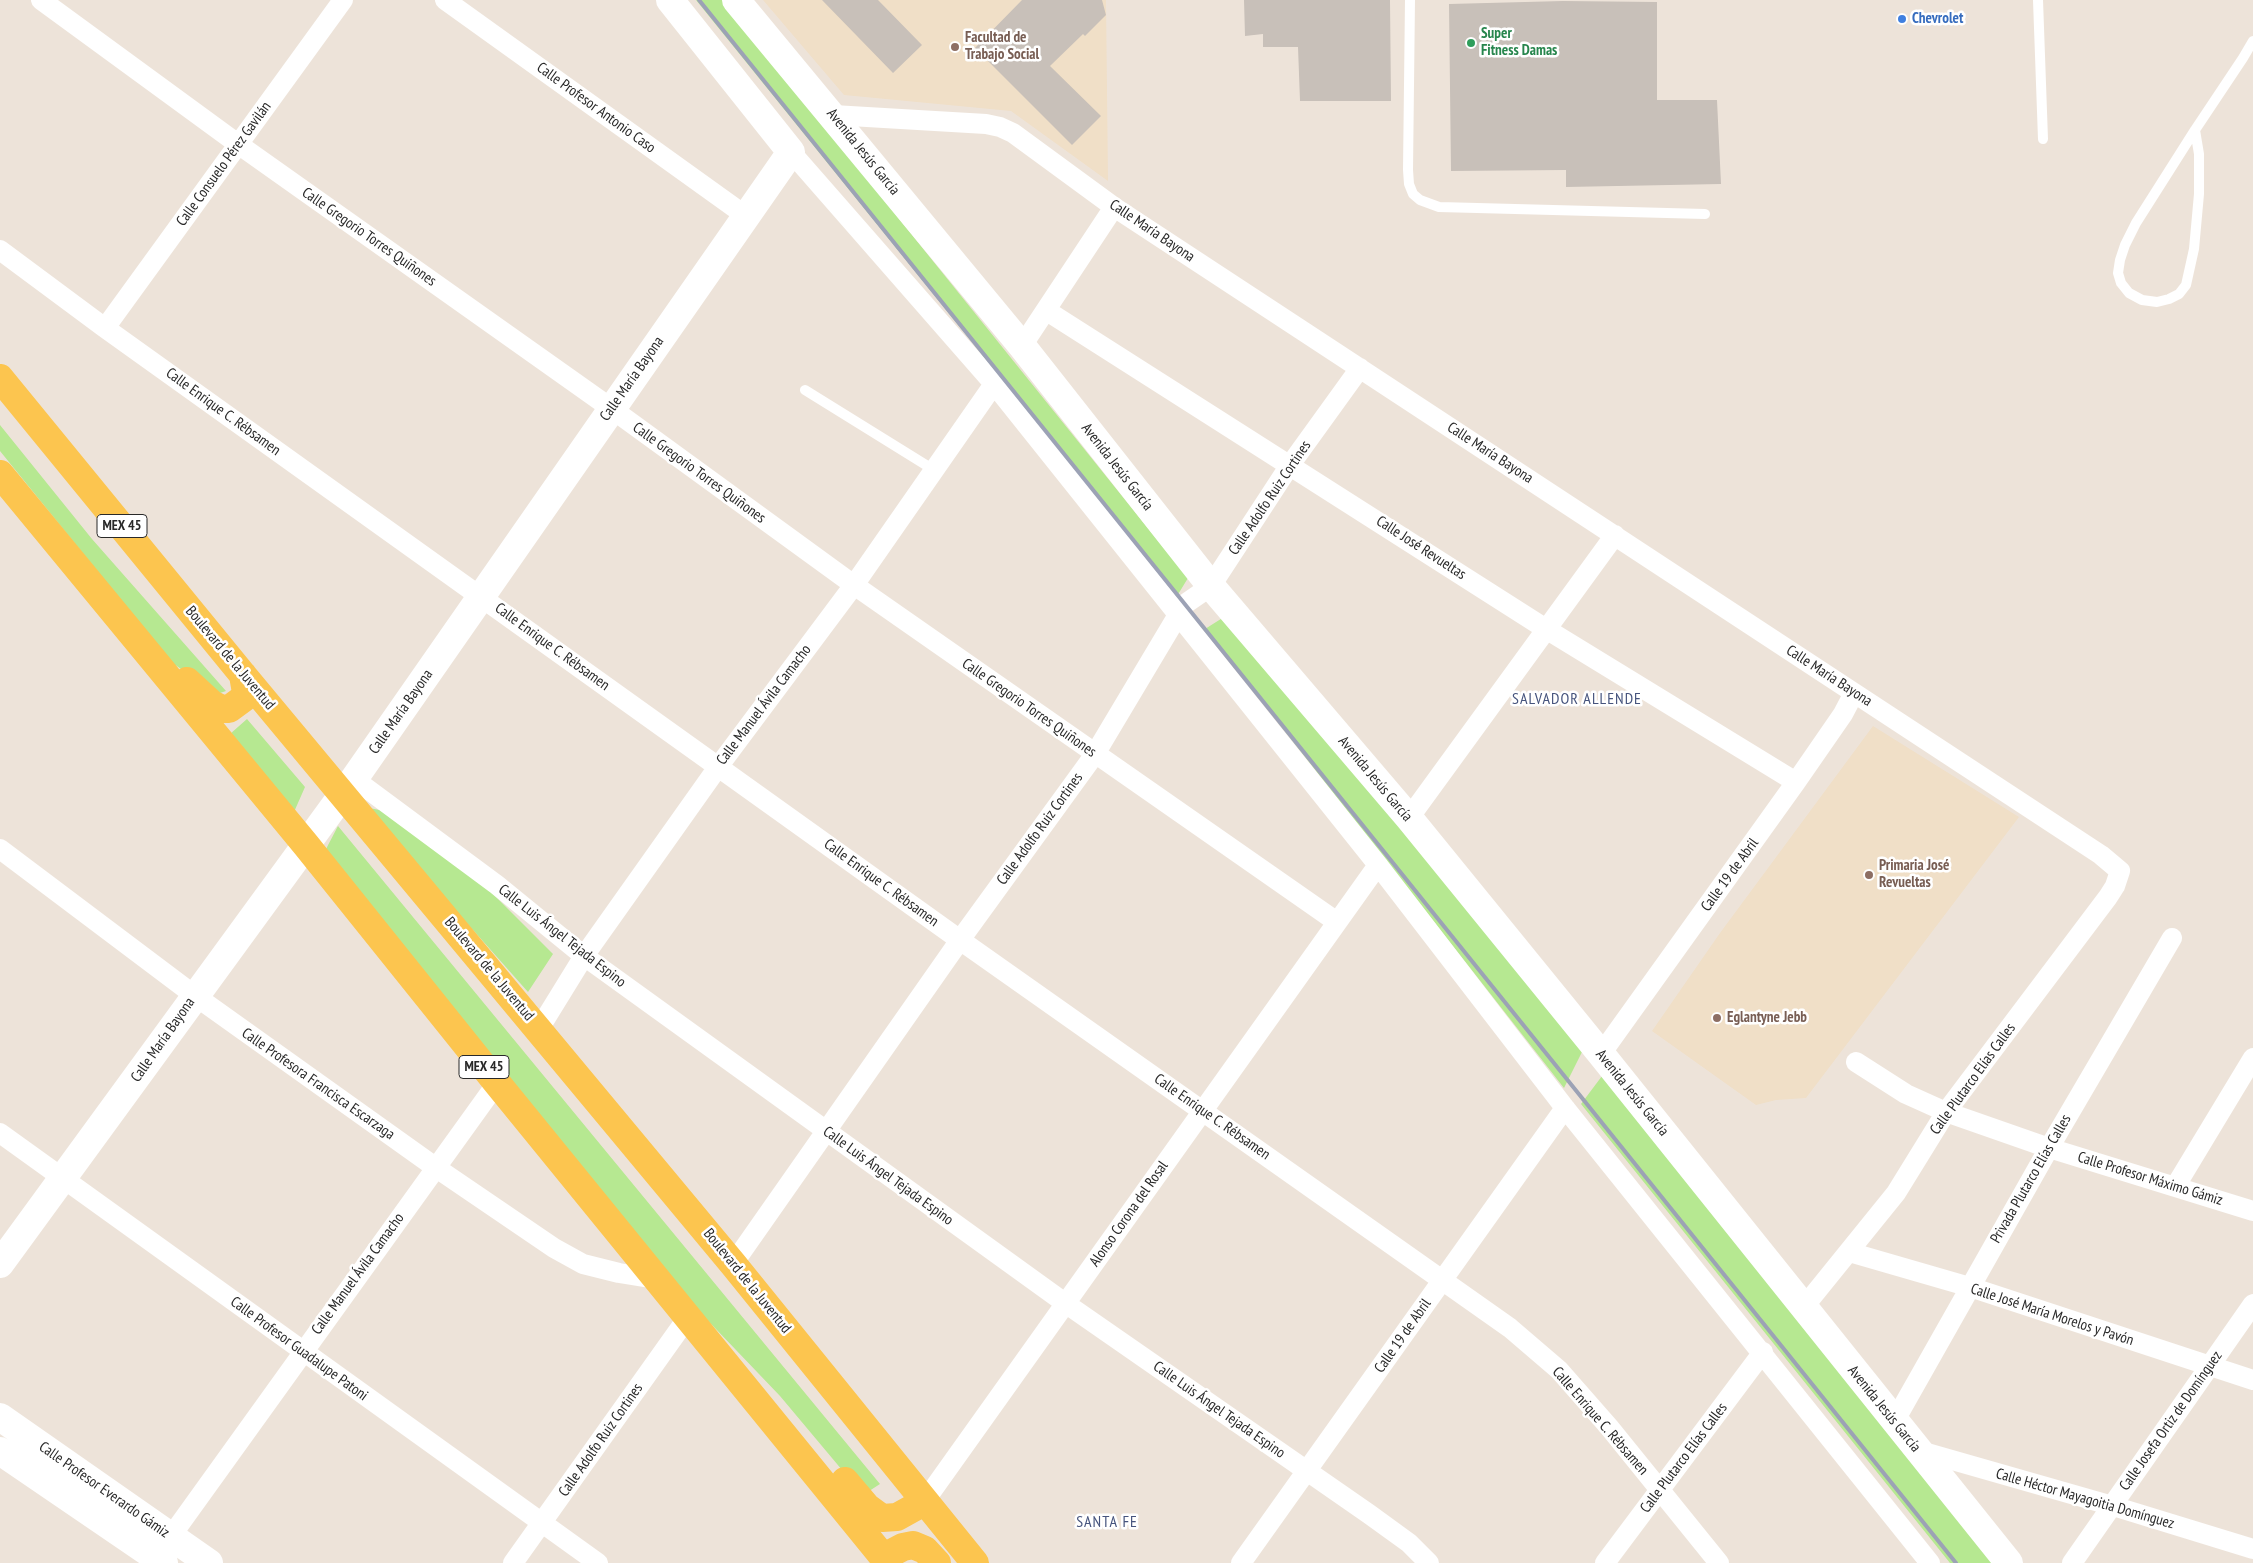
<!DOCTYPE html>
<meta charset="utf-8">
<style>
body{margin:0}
canvas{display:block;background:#ede3d9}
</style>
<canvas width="2253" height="1563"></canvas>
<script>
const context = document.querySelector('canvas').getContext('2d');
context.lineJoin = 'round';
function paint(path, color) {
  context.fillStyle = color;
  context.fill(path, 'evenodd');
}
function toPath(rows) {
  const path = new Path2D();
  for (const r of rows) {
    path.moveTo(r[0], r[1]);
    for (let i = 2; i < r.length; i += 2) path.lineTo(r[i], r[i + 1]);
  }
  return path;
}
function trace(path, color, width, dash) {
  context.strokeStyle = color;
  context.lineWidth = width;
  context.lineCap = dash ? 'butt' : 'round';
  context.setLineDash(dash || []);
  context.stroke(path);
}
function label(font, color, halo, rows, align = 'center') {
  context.font = font + ' "PT Sans Narrow",sans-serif';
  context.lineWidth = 5;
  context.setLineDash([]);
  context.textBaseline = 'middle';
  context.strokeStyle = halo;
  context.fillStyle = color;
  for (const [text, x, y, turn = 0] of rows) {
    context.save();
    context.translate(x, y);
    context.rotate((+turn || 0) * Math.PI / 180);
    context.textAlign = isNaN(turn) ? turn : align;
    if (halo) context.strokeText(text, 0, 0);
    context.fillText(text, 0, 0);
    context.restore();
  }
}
paint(toPath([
 [763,0,1106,0,1108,181,1011,111,844,95],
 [1873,726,2019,817,1806,1098,1776,1100,1756,1105,1652,1031,1720,933]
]), '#f0dfc7');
paint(toPath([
 [696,0,723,0,1188,578,1177,596],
 [0,425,92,539,226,691,217,694,171,662,0,451],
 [1224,617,1584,1048,1564,1088,1205,629],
 [247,719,305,787,294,812,230,734],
 [364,807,390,812,452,853,553,954,528,992],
 [338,826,880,1484,863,1495,780,1396,670,1281,326,849],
 [1605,1072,2000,1563,1950,1563,1581,1104]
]), '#b6e891');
paint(toPath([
 [822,0,878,0,922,45,893,73],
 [1022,0,1102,0,1106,15,1085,36,1083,34,1050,66,1101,116,1072,145,975,48],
 [1244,0,1390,0,1391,101,1300,101,1298,47,1263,47,1263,34,1245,36],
 [1563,1,1657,2,1657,100,1717,100,1721,184,1566,187,1566,170,1451,171,1449,4]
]), '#c8c0b9');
trace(toPath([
 [1410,0,1408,170,1409,184,1413,194,1420,200,1439,207,1705,214],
 [2038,0,2043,139],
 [2195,130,2199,154,2199,194,2194,249,2186,285,2179,294,2169,299,2157,302,2142,300,2129,293,2121,283,2118,273,2120,260,2125,245,2136,223,2195,130,2243,58,2253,41],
 [805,390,934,470]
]), '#fff', 10);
trace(toPath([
 [41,0,238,144,612,409,854,585,1337,922],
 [445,0,746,216],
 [833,115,986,124,1000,127,1013,133,1114,207,2101,855,2120,871,2115,886,2108,897,1946,1112,1896,1193,1803,1308],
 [791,152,994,384,1378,865,1565,1108,1930,1563],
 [0,250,105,328,960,940,1510,1328,1559,1370,1609,1427,1719,1563],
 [1047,311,1546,629,1796,782],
 [105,328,343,0],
 [1022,346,1114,207],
 [354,779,497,885,584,956,1065,1303,1369,1514,1409,1543,1429,1563],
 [1409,818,1615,535],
 [0,849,194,995,435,1167,554,1248,583,1264,619,1273,656,1279],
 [539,1029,584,956,718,767,854,585,994,384],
 [1601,1054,1796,782,1843,714,1854,693],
 [1856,1062,1906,1094,1946,1112,2049,1148,2253,1211],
 [0,1133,598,1563],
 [2175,1187,2253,1058],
 [1849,1252,1970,1287,2253,1380],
 [733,1264,960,940,1095,754,1178,615,1185,604,1211,586,1290,465,1360,368],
 [1894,1422,2049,1148,2172,938],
 [1917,1450,2113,1506,2253,1549],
 [924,1502,1378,865],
 [164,1546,497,1083],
 [513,1563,688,1317],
 [1241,1563,1565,1108],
 [1605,1563,1763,1352],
 [2072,1563,2253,1304]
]), '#fff', 20);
trace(toPath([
 [736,0,1022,346,1211,586,1409,818,1601,1054,2009,1563],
 [0,1264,354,779,791,152,670,0],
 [0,1417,209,1563],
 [0,1451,164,1563]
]), '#fff', 28);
trace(toPath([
 [0,378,243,675,733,1264,975,1563],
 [0,474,306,845,497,1083,888,1563],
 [187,681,212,704,222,709,229,709,244,698,246,693,243,675],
 [845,1481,867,1507,882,1518,897,1517,924,1502],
 [884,1557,903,1547,913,1545,925,1550,937,1563]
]), '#fcc54f', 28);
trace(toPath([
 [699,0,1956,1563]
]), '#9ca2b5', 4);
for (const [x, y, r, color] of [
 [1902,19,5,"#3f7fe0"],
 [1471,43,5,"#2e9e5b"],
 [955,47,5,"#8d6e63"],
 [1869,875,5,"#8d6e63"],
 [1717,1018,5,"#8d6e63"]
]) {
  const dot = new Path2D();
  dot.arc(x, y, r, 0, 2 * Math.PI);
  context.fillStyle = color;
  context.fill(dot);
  trace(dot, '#fff', 2);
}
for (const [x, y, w] of [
 [122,526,50],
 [484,1067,50]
]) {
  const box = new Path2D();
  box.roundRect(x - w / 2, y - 11.5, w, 23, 4);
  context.fillStyle = '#fff';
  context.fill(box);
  trace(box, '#292929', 1);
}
label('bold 14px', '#292929', null, [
 ["MEX 45",122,526],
 ["MEX 45",484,1067]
]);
label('bold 15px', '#366cbe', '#fff', [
 ["Chevrolet",1912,19]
], 'left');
label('bold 15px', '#27864d', '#fff', [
 ["Super",1481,34],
 ["Fitness Damas",1481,51]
], 'left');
label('bold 15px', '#785e54', '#fff', [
 ["Facultad de",965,38],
 ["Trabajo Social",965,55],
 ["Primaria José",1879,866],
 ["Revueltas",1879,883],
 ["Eglantyne Jebb",1727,1018]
], 'left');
label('15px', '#292929', '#fff', [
 ["Calle Profesor Antonio Caso",596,108,36],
 ["Avenida Jesús García",863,152,51],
 ["Calle Consuelo Pérez Gavilán",224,164,-54],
 ["Calle María Bayona",1152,231,34],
 ["Calle Gregorio Torres Quiñones",369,237,35],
 ["Calle María Bayona",632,379,-55],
 ["Calle Enrique C. Rébsamen",223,412,36],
 ["Calle María Bayona",1490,453,33],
 ["Avenida Jesús García",1117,467,52],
 ["Calle Gregorio Torres Quiñones",699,473,36],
 ["Calle Adolfo Ruiz Cortines",1270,498,-56],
 ["Calle José Revueltas",1421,548,33],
 ["Calle Enrique C. Rébsamen",552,647,36],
 ["Boulevard de la Juventud",230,658,50],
 ["Calle María Bayona",1829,676,33],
 ["Calle Manuel Ávila Camacho",764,705,-53],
 ["Calle Gregorio Torres Quiñones",1029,708,35],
 ["Calle María Bayona",401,712,-55],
 ["Avenida Jesús García",1375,779,50],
 ["Calle Adolfo Ruiz Cortines",1040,829,-54],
 ["Calle 19 de Abril",1730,875,-54],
 ["Calle Enrique C. Rébsamen",881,883,36],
 ["Calle Luis Ángel Tejada Espino",562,936,38],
 ["Boulevard de la Juventud",489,969,50],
 ["Calle María Bayona",163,1040,-55],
 ["Calle Plutarco Elías Calles",1973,1079,-54],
 ["Calle Profesora Francisca Escarzaga",318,1084,35],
 ["Avenida Jesús García",1632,1093,51],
 ["Calle Enrique C. Rébsamen",1212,1117,35],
 ["Calle Luis Ángel Tejada Espino",888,1176,36],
 ["Privada Plutarco Elías Calles",2031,1179,-60],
 ["Calle Profesor Máximo Gámiz",2150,1179,17],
 ["Alonso Corona del Rosal",1129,1214,-55],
 ["Calle Manuel Ávila Camacho",358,1274,-54],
 ["Boulevard de la Juventud",747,1281,51],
 ["Calle José María Morelos y Pavón",2052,1315,18],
 ["Calle 19 de Abril",1403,1336,-55],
 ["Calle Profesor Guadalupe Patoni",299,1349,36],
 ["Avenida Jesús García",1884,1409,51],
 ["Calle Luis Ángel Tejada Espino",1219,1410,35],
 ["Calle Enrique C. Rébsamen",1600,1421,49],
 ["Calle Josefa Ortiz de Domínguez",2171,1421,-55],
 ["Calle Adolfo Ruiz Cortines",601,1440,-55],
 ["Calle Plutarco Elías Calles",1684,1458,-53],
 ["Calle Profesor Everardo Gámiz",104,1490,35],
 ["Calle Héctor Mayagoitia Domínguez",2085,1499,16]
]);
context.letterSpacing = '1px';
label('16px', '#46547d', '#fff', [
 ["SALVADOR ALLENDE",1577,699],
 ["SANTA FE",1107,1522]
]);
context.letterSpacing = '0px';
</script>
